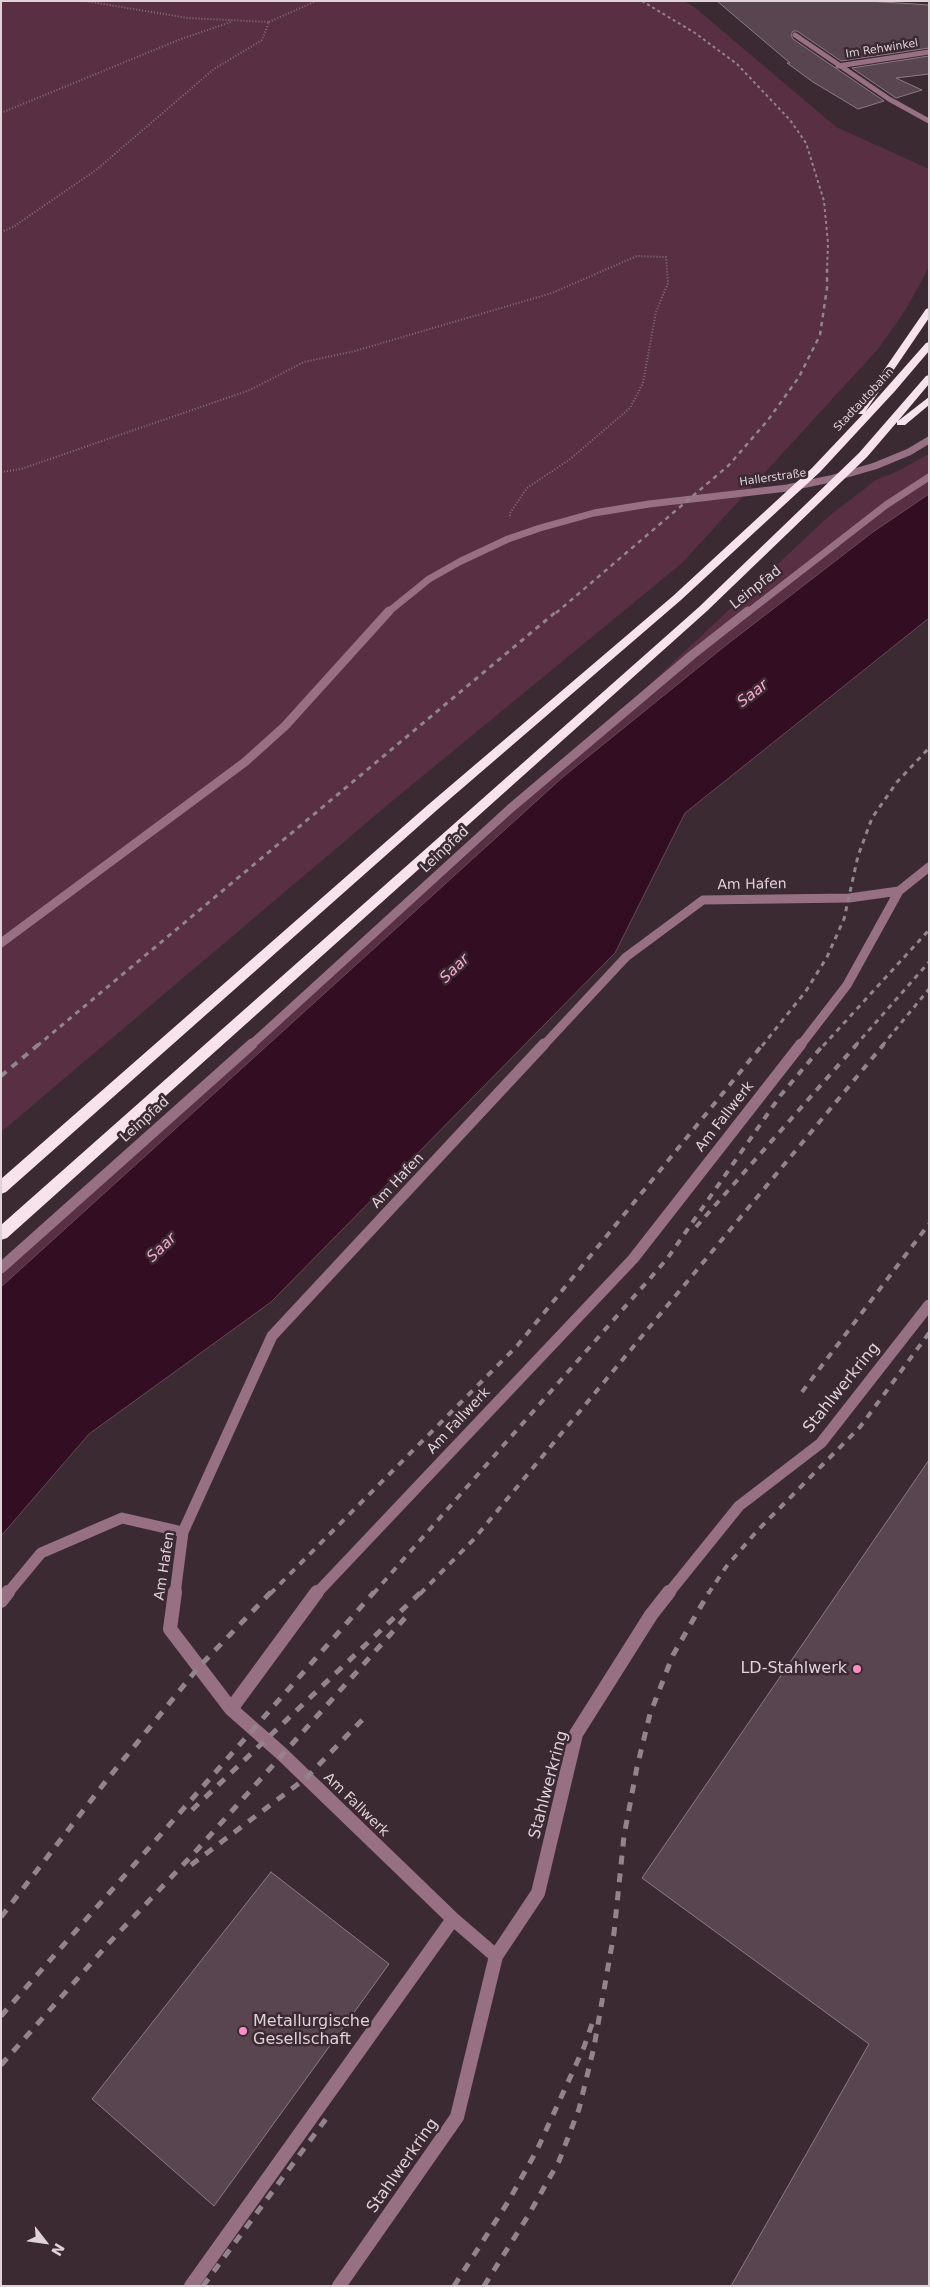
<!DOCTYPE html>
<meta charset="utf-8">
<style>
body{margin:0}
#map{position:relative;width:930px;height:2287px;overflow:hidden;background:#3c2a33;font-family:"DejaVu Sans",sans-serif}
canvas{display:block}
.frame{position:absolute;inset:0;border:2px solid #dfd3d8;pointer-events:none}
.north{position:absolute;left:20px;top:2217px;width:50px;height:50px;-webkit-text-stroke:4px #3c2a33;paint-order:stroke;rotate:120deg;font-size:14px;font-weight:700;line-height:20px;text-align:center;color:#dfd3d8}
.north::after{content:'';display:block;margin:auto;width:18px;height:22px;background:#dfd3d8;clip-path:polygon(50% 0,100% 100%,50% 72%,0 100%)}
</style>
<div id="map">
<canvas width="930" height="2287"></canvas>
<div class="frame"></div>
<div class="north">N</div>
</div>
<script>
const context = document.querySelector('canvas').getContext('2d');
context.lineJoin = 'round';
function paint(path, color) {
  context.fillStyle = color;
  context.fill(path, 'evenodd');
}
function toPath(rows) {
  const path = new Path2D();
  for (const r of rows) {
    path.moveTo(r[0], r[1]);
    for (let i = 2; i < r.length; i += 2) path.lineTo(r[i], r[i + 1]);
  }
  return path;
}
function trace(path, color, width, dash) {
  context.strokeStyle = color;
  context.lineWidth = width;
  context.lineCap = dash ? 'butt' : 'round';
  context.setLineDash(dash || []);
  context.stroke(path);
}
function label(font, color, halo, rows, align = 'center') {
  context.font = font + ' "DejaVu Sans",sans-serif';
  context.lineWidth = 5;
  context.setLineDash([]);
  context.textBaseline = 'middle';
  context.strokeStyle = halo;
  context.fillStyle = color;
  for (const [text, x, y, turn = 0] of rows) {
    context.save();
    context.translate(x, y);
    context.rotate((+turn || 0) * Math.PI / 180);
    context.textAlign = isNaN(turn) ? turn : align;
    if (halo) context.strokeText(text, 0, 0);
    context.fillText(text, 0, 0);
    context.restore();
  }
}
paint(toPath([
 [1,1,683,1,693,6,836,127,929,169,929,267,906,309,878,349,682,563,391,802,1,1132],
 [929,454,929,494,873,532,725,646,563,777,1,1287,1,1271,488,836,829,516,876,480,896,472]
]), '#592f44');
const water = toPath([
 [929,494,929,618,685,813,615,953,271,1302,89,1434,1,1536,1,1287,563,777,725,646,873,532,929,494]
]);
paint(water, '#330d22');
trace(water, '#674859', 1);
const building = toPath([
 [717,1,868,1,929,5,929,48,841,61,797,31,793,31,791,35,793,39,884,101,858,109,813,82,787,63,790,63,717,1],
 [929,56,929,74,896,78,922,90,896,98,852,68,929,56],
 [929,1460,929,2286,731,2286,869,2044,642,1878,929,1460],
 [271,1872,389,1964,214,2206,92,2099,271,1872]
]);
paint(building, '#59454f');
trace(building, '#907983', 1);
trace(toPath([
 [269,22,316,1],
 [1,113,181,39,231,22],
 [1,232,13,227,96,170,214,69,262,40,269,22,188,18,85,1],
 [1,472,21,469,250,390,304,362,355,351,552,293,637,256,666,257,668,283,656,312,643,383,630,408,569,460,527,488,510,513,510,518]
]), '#817178', 2, [1, 2]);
trace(toPath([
 [747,613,886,505,929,477]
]), '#987083', 7);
trace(toPath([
 [250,1046,511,808,692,655,748,611],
 [543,1046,626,957,703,900,849,898,899,891],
 [800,1046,847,985,899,891,929,867]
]), '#987083', 9);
trace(toPath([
 [1,1268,252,1044],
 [7,1594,41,1553,122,1518,183,1532],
 [175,1594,183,1532,272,1336,544,1044],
 [316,1594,633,1259,801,1044],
 [668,1594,739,1506,821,1443,929,1305]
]), '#987083', 11);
trace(toPath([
 [175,1592,170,1629,231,1709],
 [317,1592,231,1709,282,1754,453,1919,496,1956],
 [1,1601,8,1592],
 [191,2286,453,1919],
 [339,2286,457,2117,496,1956,538,1893,576,1734,651,1615,669,1592]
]), '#987083', 14);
trace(toPath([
 [795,35,889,99,929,121],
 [838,66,929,52]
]), '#987083', 5);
trace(toPath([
 [387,613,429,579,461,561,508,539,540,528,594,513,649,504,787,488,830,479,875,466,909,452,929,440]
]), '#987083', 7);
trace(toPath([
 [1,943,245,762,285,726,389,611]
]), '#987083', 9);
paint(toPath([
 [929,308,929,318,865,412,926,343,929,342,929,351,895,391,820,472,681,600,437,810,6,1192,1,1194,1,1179,429,804,673,596,812,468,863,414,856,414,855,412,926,309,929,308],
 [929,375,929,384,898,421,929,397,929,405,905,425,897,425,897,422,867,457,707,611,7,1238,1,1240,1,1225,699,607,859,453,926,376,929,375]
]), '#f8e3ed');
trace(toPath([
 [642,1,695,33,737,64,790,120,806,143,824,201,828,243,827,271]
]), '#93848b', 2, [3, 3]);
trace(toPath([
 [556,613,729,465,768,420,799,377,820,335,827,288,827,269]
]), '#93848b', 2.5, [4.5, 4.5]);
trace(toPath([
 [37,1046,557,611],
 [762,1046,806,991,827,957,844,919,858,856,872,818,897,782,929,748],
 [823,1046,929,930],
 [855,1046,929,962],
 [882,1046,929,989]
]), '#93848b', 3, [5, 5]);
trace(toPath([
 [1,1076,39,1044],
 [696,1227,857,1044],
 [802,1392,929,1224],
 [270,1594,517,1346,763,1044],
 [373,1594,667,1259,780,1096,824,1044],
 [420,1594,474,1539,884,1044],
 [708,1594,726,1567,757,1531,860,1427,929,1333]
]), '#93848b', 4, [7, 7]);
trace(toPath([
 [192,1810,421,1592],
 [191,1865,306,1778,364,1718],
 [1,1917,106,1781,198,1668,271,1592],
 [1,2016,374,1592],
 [1,2065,109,1943,196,1851,405,1618],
 [203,2286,331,2112],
 [454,2286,508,2202,537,2150,584,2047,594,2018],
 [484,2286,528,2216,559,2161,579,2109,594,2047,614,1933,624,1836,637,1767,650,1714,673,1655,709,1592]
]), '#93848b', 5, [9, 9]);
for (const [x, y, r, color] of [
 [857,1669,5,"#fa8fc6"],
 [243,2031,5,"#fa8fc6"]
]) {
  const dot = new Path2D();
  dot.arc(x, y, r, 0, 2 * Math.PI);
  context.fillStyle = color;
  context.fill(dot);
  trace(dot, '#3c2a33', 2);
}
label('11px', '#dfd3d8', '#3c2a33', [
 ["Im Rehwinkel",882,49,-9],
 ["Stadtautobahn",864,400,-47],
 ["Hallerstraße",773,478,-8]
]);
label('14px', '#dfd3d8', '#3c2a33', [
 ["Leinpfad",756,588,-38],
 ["Leinpfad",445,850,-43],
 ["Am Hafen",752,885,-1],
 ["Am Fallwerk",725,1117,-52],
 ["Leinpfad",145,1120,-42],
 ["Am Hafen",398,1181,-47],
 ["Am Fallwerk",459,1421,-47],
 ["Am Hafen",165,1566,-81],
 ["Am Fallwerk",356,1805,44]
]);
label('italic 15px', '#f5aace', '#3c2a33', [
 ["Saar",753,694,-38],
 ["Saar",455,969,-44],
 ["Saar",162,1248,-44]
]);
label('16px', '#dfd3d8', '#3c2a33', [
 ["Stahlwerkring",842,1388,-51],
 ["Stahlwerkring",549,1785,-75],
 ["Stahlwerkring",403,2166,-55]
]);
label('16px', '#dfd3d8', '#3c2a33', [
 ["LD-Stahlwerk",847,1669],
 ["Metallurgische",253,2022,"left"],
 ["Gesellschaft",253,2040,"left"]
], 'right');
</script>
